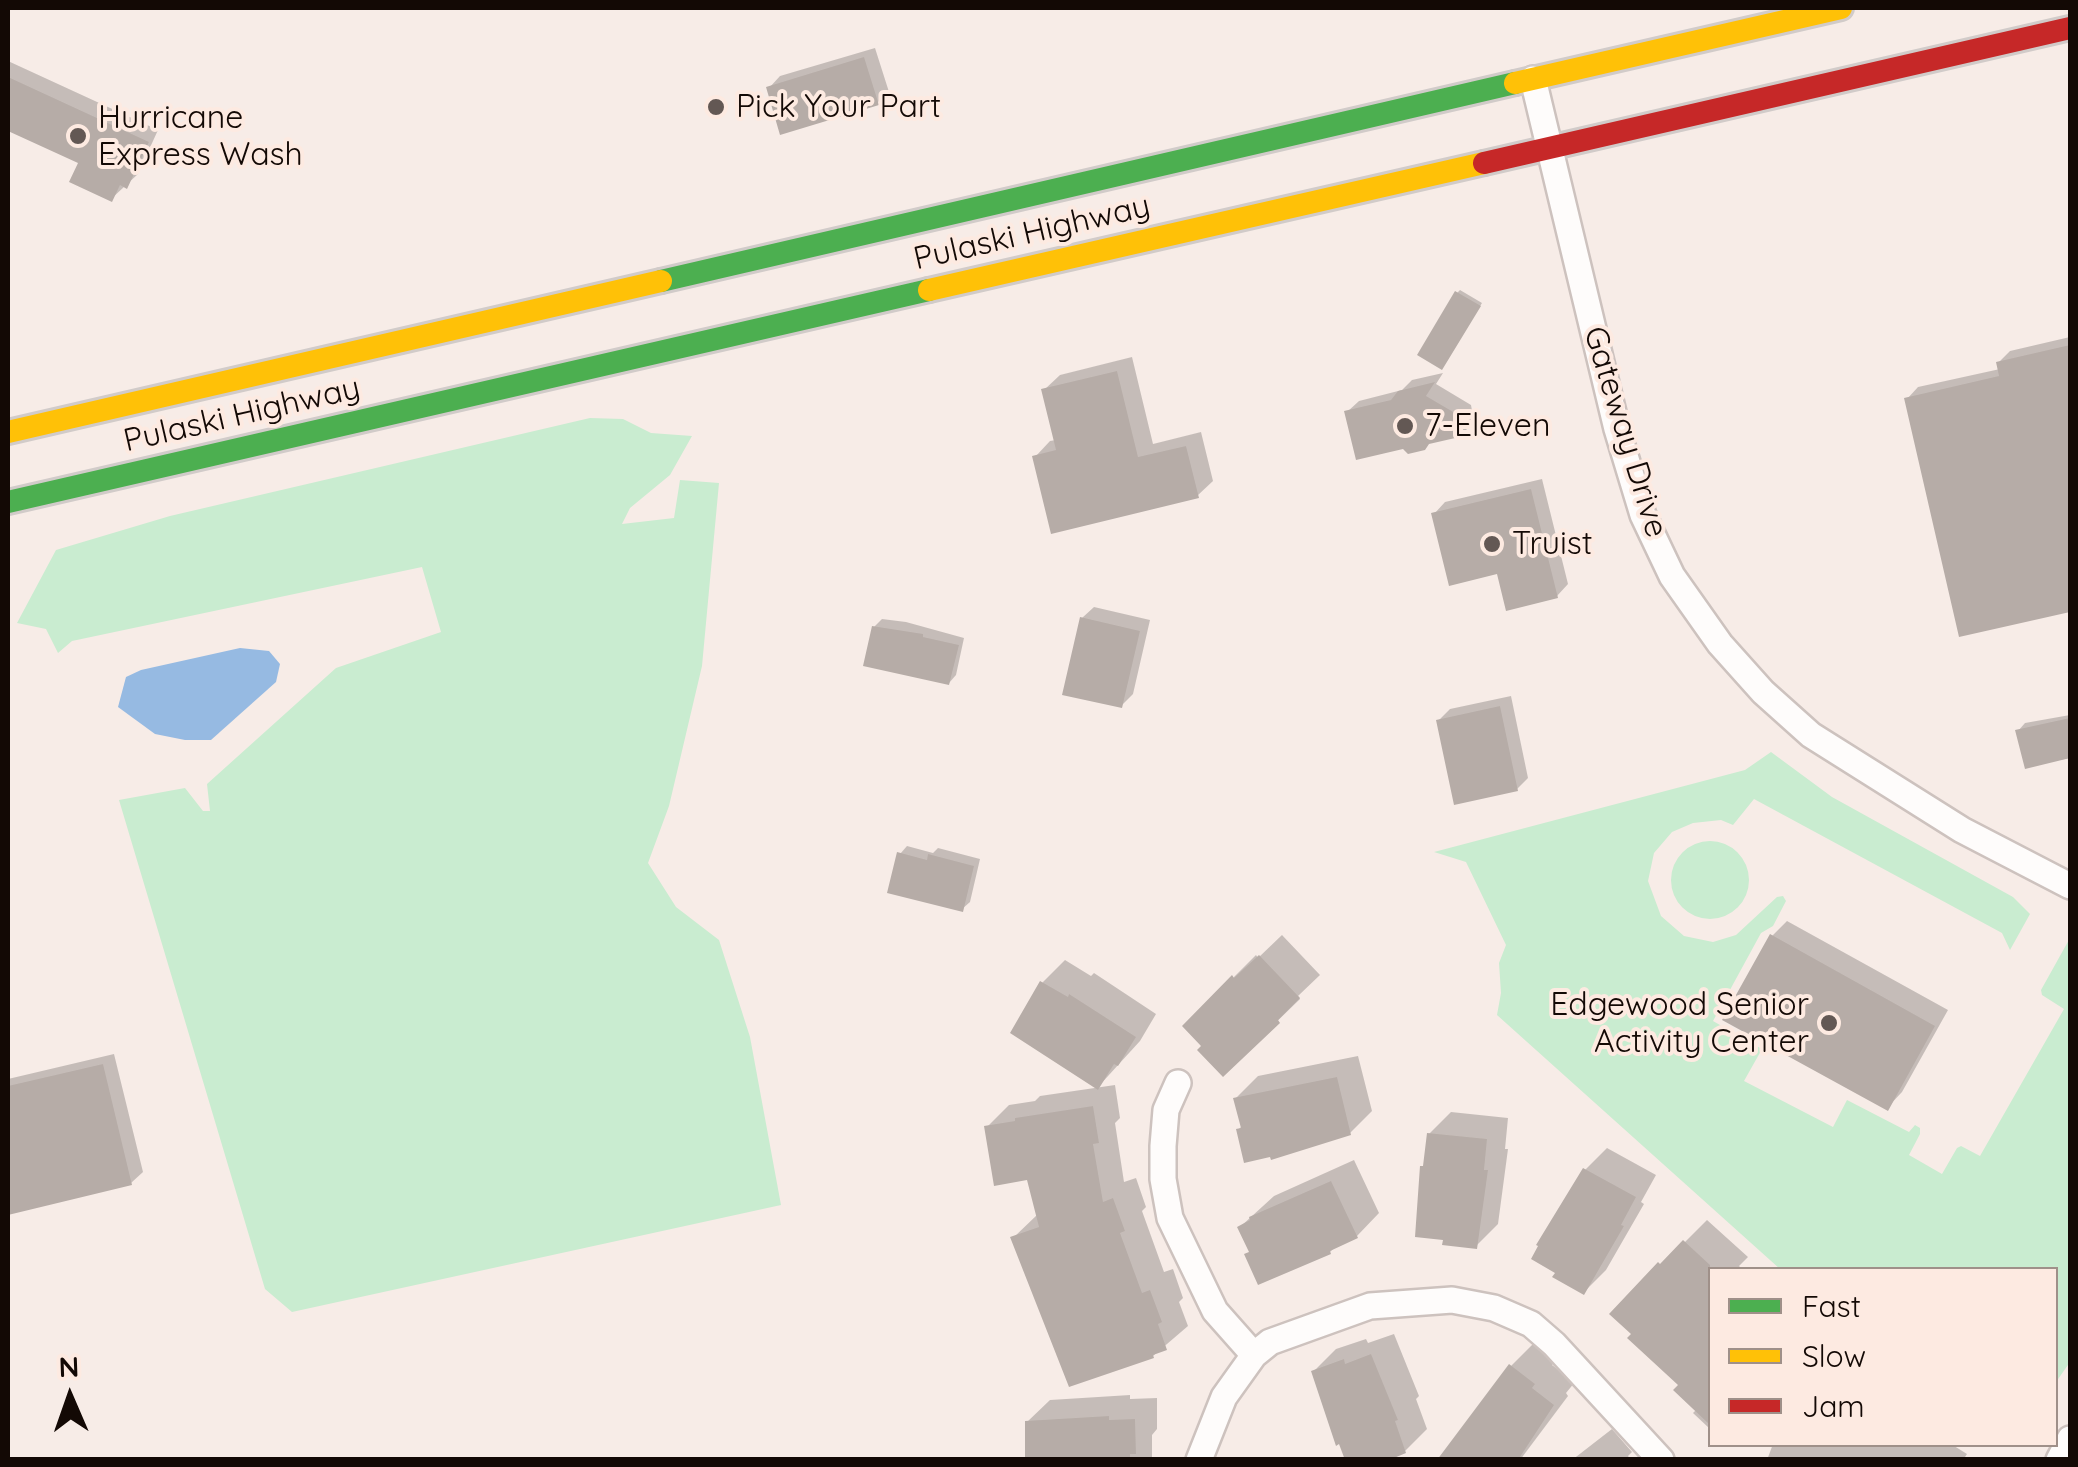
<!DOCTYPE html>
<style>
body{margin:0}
#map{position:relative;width:2078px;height:1467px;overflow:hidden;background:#f7ece7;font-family:Quicksand,sans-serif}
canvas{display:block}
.frame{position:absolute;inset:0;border:10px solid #130905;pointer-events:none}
.legend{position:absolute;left:1708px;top:1267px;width:350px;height:180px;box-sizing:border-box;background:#fdeae1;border:2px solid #9f9089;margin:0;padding:12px 18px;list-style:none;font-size:30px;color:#130905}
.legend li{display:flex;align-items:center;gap:20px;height:50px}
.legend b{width:50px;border:2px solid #9f9089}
.north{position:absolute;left:20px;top:1347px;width:100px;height:100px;-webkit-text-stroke:8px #fdeae1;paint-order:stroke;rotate:358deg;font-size:28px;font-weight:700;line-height:40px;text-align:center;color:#130905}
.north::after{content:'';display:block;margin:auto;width:35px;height:45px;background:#130905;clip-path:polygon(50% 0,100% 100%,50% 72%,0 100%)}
</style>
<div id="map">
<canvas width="2078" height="1467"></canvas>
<div class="frame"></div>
<ul class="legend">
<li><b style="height:12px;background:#4caf50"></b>Fast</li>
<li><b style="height:12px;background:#ffc107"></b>Slow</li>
<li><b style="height:12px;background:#c62828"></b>Jam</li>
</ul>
<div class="north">N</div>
</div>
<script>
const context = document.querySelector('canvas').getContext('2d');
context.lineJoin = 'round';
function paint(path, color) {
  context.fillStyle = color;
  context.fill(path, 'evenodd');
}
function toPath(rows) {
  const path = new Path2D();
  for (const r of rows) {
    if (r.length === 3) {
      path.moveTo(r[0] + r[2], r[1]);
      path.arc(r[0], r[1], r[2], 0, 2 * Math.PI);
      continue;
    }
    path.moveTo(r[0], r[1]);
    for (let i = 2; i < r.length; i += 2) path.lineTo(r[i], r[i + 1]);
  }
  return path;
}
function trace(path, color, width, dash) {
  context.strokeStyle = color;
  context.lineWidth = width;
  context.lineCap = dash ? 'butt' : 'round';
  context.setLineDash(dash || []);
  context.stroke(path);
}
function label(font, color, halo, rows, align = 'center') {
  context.font = font + ' Quicksand,sans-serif';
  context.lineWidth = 8;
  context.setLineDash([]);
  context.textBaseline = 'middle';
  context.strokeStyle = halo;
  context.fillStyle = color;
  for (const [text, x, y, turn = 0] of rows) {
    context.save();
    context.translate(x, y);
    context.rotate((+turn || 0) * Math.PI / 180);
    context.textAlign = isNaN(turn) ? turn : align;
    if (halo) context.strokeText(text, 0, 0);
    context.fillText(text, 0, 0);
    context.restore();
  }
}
paint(toPath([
 [590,418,623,419,651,433,692,436,670,475,630,508,622,524,674,518,680,480,719,483,702,666,669,806,648,863,676,907,719,940,750,1037,781,1205,292,1312,265,1289,119,800,185,788,203,811,210,811,207,784,336,668,441,632,422,567,72,641,58,653,46,629,17,623,56,550,170,516],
 [1771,752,1832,797,2013,897,2030,914,2010,950,2002,933,1754,799,1733,825,1721,820,1693,823,1672,832,1654,853,1648,881,1661,916,1684,936,1713,942,1736,935,1777,897,1783,896,1786,901,1773,926,1761,933,1713,1021,1762,1049,1744,1081,1833,1127,1847,1100,1909,1132,1915,1125,1920,1128,1920,1134,1909,1155,1942,1174,1957,1148,1961,1146,1980,1156,2064,1009,2042,995,2041,990,2070,938,2070,1362,2056,1382,2056,1270,1780,1269,1497,1015,1501,993,1499,963,1506,945,1466,862,1434,852,1745,770],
 [1710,880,39]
]), '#c9ecd0');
paint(toPath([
 [240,648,269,651,280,664,276,682,211,740,185,740,155,734,118,707,126,677,141,670]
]), '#96bae2');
paint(toPath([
 [875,48,889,92,877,103,769,88,780,76],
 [8,61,158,130,138,174,111,199,81,161,8,128],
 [1460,290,1482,303,1445,364,1457,293],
 [2070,337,2070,609,1961,634,1907,399,1918,387,2000,369,1998,363,2010,351],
 [1132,357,1153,444,1201,432,1213,481,1197,496,1035,457,1050,441,1056,440,1044,390,1060,375],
 [1443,373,1436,384,1471,405,1474,422,1463,433,1347,412,1359,401,1402,390,1412,380],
 [1542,479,1568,584,1557,596,1499,571,1434,514,1445,502],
 [1094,607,1150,620,1133,694,1121,706,1082,618],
 [882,619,906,622,964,638,956,675,949,683,874,627],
 [1511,696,1528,778,1517,789,1438,721,1450,709],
 [2070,715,2070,758,2026,766,2018,731,2025,723],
 [907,846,933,853,938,848,980,859,970,902,962,909,900,854],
 [1787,921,1948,1010,1902,1092,1887,1108,1772,936],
 [1282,935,1320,975,1298,996,1300,999,1223,1074,1204,1046,1185,1026,1256,955,1258,958],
 [1065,960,1091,976,1094,973,1156,1014,1140,1041,1098,1087,1042,983],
 [114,1054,143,1172,131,1183,8,1212,8,1079],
 [1358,1056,1372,1111,1350,1133,1238,1130,1243,1125,1236,1098,1258,1076],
 [1115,1085,1120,1118,1115,1123,1124,1182,1136,1178,1146,1207,1142,1211,1164,1272,1173,1269,1183,1298,1179,1302,1188,1326,1153,1356,1013,1238,1038,1214,1029,1177,987,1127,1009,1105,1035,1101,1040,1096],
 [1451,1112,1508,1118,1505,1149,1508,1149,1498,1224,1476,1246,1445,1238,1426,1163,1429,1134],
 [1607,1148,1656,1175,1641,1202,1644,1204,1606,1270,1584,1292,1585,1170],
 [1354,1160,1379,1213,1357,1236,1338,1244,1330,1252,1240,1227,1274,1196],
 [1707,1220,1748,1257,1739,1266,1743,1270,1710,1270,1710,1429,1693,1413,1697,1409,1682,1385,1613,1314],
 [1394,1334,1419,1396,1416,1399,1427,1429,1405,1451,1341,1441,1314,1371,1336,1349,1366,1339,1368,1343],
 [1533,1344,1556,1361,1552,1365,1575,1382,1566,1393,1568,1396,1520,1460,1456,1460,1511,1366],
 [1130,1395,1130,1399,1157,1398,1157,1429,1152,1435,1152,1460,1028,1460,1027,1422,1050,1400],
 [1612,1429,1632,1452,1628,1456,1631,1460,1572,1460],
 [1773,1444,1951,1444,1967,1454,1963,1460,1767,1460]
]), '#0003');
paint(toPath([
 [864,57,879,105,780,135,766,87],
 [8,77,149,142,127,189,120,185,112,202,69,182,78,163,8,131],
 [1455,291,1481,306,1442,370,1417,355],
 [2070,345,2070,612,1959,637,1904,398,1999,376,1996,362],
 [1117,371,1138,457,1186,446,1199,498,1051,534,1032,456,1056,450,1041,389],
 [1435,382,1426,396,1460,416,1464,436,1429,444,1425,450,1408,454,1403,449,1356,460,1344,411,1391,400,1398,391],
 [1531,489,1558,598,1506,611,1497,574,1449,586,1431,513],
 [1080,617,1140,631,1122,708,1062,695],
 [872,626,923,634,923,637,959,645,949,685,863,666],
 [1500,706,1518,791,1454,805,1436,720],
 [2070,718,2070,758,2025,769,2015,730],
 [897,852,927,860,928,854,974,866,963,912,887,893],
 [1770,934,1935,1026,1888,1111,1722,1020],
 [1259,955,1300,998,1278,1020,1280,1023,1223,1077,1197,1050,1201,1046,1182,1026,1232,975,1234,978],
 [1040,981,1068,997,1069,994,1136,1037,1118,1066,1114,1064,1098,1090,1010,1033],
 [103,1064,132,1185,8,1215,8,1086],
 [1337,1077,1351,1135,1271,1160,1270,1157,1244,1163,1236,1129,1241,1128,1233,1098],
 [1093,1106,1099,1143,1093,1144,1103,1202,1113,1198,1125,1231,1120,1233,1142,1293,1150,1290,1162,1322,1158,1324,1167,1350,1153,1355,1154,1358,1069,1387,1010,1237,1039,1227,1027,1180,994,1186,984,1126,1015,1121,1015,1118],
 [1427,1133,1487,1139,1484,1170,1488,1170,1477,1249,1442,1245,1443,1240,1415,1237,1420,1166,1423,1166],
 [1583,1168,1636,1197,1621,1225,1624,1226,1584,1295,1552,1277,1555,1273,1531,1259,1538,1246,1536,1245],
 [1331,1181,1358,1238,1330,1251,1331,1254,1258,1285,1244,1254,1249,1252,1237,1227,1250,1220,1249,1217],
 [1683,1240,1710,1265,1710,1425,1673,1390,1678,1385,1627,1338,1631,1334,1609,1314,1658,1262,1660,1264],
 [1371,1354,1398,1420,1395,1421,1406,1453,1389,1460,1345,1460,1339,1444,1336,1446,1311,1371,1344,1359,1345,1364],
 [1509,1364,1535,1384,1532,1388,1554,1405,1518,1460,1437,1460],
 [1109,1416,1109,1420,1135,1419,1136,1454,1130,1454,1130,1460,1025,1460,1025,1421]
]), '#b6aca7');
const street = toPath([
 [1533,79,1617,429,1643,515,1672,576,1720,644,1763,692,1811,735,1962,830,2070,886],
 [1178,1083,1166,1110,1163,1146,1163,1179,1170,1218,1215,1311,1254,1355],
 [1199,1460,1224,1397,1254,1355,1270,1342,1370,1306,1452,1300,1494,1308,1531,1324,1554,1344,1661,1460],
 [2059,1460,2070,1439]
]);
const fast = toPath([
 [661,281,1515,83],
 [8,502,929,290]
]);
const slow = toPath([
 [1515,83,1841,8],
 [929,290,1484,163],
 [8,432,661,281]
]);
const jam = toPath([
 [1484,163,2070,28]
]);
trace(street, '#cdc2be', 30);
trace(fast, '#d1cbc9', 28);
trace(slow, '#d1cbc9', 28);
trace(jam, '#d1cbc9', 28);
trace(street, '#fefcfb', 25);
trace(fast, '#4caf50', 22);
trace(slow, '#ffc107', 22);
trace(jam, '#c62828', 22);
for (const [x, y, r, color] of [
 [716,107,10,"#635854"],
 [78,136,10,"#635854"],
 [1405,426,10,"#635854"],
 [1492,544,10,"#635854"],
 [1829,1023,10,"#635854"]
]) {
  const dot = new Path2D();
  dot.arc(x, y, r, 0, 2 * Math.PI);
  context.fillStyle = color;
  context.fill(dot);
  trace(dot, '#fdeae1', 4);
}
label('32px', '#130905', '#fdeae1', [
 ["Pick Your Part",736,107],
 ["Hurricane",98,118],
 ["Express Wash",98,155],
 ["7-Eleven",1425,426],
 ["Truist",1512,544],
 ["Edgewood Senior",1809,1005,"right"],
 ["Activity Center",1809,1042,"right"]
], 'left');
label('32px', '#130905', '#fdeae1', [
 ["Pulaski Highway",1032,233,-13],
 ["Pulaski Highway",242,415,-13],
 ["Gateway Drive",1625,432,73]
]);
</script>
